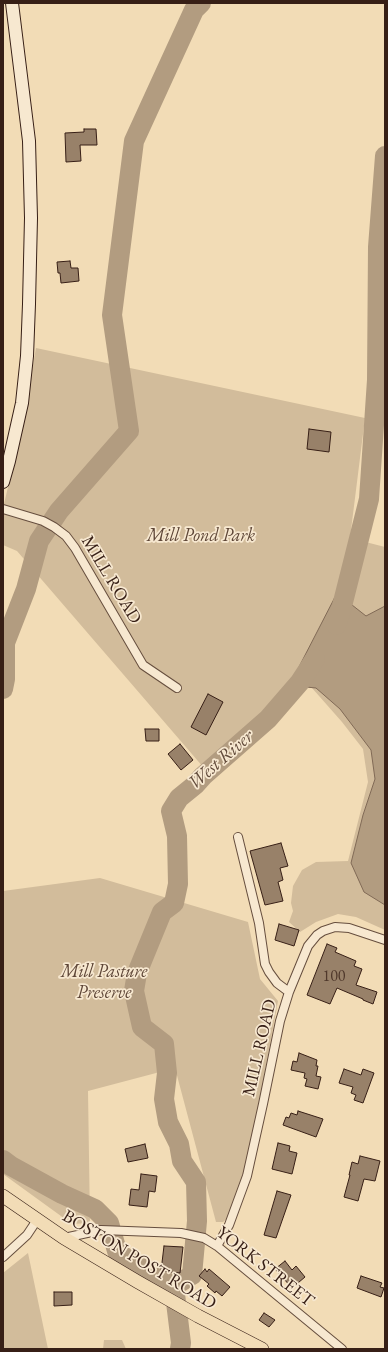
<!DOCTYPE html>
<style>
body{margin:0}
#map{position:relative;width:388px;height:1352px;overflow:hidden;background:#f2dcb6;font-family:"EB Garamond",serif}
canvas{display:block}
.frame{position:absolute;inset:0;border:4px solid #371f16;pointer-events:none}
</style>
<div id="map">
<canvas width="388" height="1352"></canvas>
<div class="frame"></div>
</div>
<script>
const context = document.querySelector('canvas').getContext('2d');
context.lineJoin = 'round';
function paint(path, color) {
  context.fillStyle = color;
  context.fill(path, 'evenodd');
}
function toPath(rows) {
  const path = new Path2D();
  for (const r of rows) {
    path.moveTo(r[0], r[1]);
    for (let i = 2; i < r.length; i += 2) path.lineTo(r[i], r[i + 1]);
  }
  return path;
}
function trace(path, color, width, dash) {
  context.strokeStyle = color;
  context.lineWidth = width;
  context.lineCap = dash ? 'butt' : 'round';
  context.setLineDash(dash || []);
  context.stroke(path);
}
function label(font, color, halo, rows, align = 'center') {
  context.font = font + ' "EB Garamond",serif';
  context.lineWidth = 3.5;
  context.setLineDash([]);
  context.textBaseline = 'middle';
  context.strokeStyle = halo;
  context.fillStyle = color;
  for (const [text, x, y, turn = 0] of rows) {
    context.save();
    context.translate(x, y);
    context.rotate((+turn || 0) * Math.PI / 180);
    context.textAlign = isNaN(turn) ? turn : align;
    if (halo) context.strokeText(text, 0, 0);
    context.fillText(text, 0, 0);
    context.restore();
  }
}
paint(toPath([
 [36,348,365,418,350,538,385,547,385,930,356,917,338,914,316,922,300,932,289,922,293,911,291,903,293,886,302,870,316,862,348,861,368,782,363,749,342,722,312,688,298,687,275,715,210,775,17,551,3,545,3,508,19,441],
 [100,878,248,922,260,979,278,1001,253,1136,245,1170,228,1218,223,1222,216,1222,175,1068,88,1091,90,1223,72,1224,3,1174,3,891],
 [28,1253,48,1349,3,1349,3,1273],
 [104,1340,122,1340,126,1349,103,1349]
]), '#d2bc9b');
const water = toPath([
 [334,599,347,601,366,616,385,606,385,905,364,892,351,863,363,815,375,779,371,750,340,709,316,688,306,687,295,676,301,663,334,599]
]);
paint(water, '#b29c80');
trace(water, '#816a56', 1);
trace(toPath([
 [336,625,340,614,369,499,377,380,378,247,385,156],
 [3,689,5,679,5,643,26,589,39,541,59,511,129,431,112,315,134,141,194,10,201,3],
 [3,1160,11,1166,62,1194,95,1209,109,1223,117,1251,129,1261,174,1286],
 [174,1286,192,1275,197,1221,196,1182,182,1161,179,1144,168,1122,164,1099,167,1073,164,1044,142,1027,134,991,137,973,162,912,174,903,178,884,177,836,171,811,179,798,195,785,203,776,268,719,300,682,315,659],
 [174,1286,181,1343,180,1349]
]), '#b29c80', 20);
const building = toPath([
 [84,129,96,129,97,145,80,145,81,161,66,162,65,133,84,132,84,129],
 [70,261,71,268,78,268,79,281,61,283,60,273,58,273,57,262,70,261],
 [309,429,331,432,329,452,307,449,309,429],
 [208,694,223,702,206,735,191,727,208,694],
 [145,729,159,729,159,741,146,741,145,729],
 [180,744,193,760,181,770,168,754,180,744],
 [281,843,288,866,280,868,283,880,278,882,283,901,265,905,250,851,281,843],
 [279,924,299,930,294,946,275,940,279,924],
 [327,944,337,948,335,952,356,961,354,966,362,969,356,985,377,992,373,1004,363,1000,363,999,337,988,330,1004,307,995,327,944],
 [299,1053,317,1060,316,1066,318,1066,316,1076,321,1077,318,1089,305,1086,307,1079,304,1078,305,1073,291,1070,293,1061,297,1062,299,1053],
 [344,1069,361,1075,363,1069,374,1073,363,1103,354,1100,356,1095,351,1093,353,1087,339,1083,344,1069],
 [298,1111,323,1119,316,1137,283,1125,286,1117,289,1118,291,1113,297,1115,298,1111],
 [278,1143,290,1146,289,1151,297,1153,292,1174,272,1169,278,1143],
 [145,1144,148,1158,128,1162,125,1149,145,1144],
 [360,1156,380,1161,375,1181,364,1179,358,1201,344,1197,350,1175,349,1175,352,1162,358,1164,360,1156],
 [141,1174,157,1176,155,1192,149,1191,147,1207,129,1205,131,1189,139,1190,141,1174],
 [277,1191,291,1195,276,1238,264,1235,277,1191],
 [164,1246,183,1247,180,1273,161,1271,164,1246],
 [285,1261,292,1270,296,1266,305,1277,292,1288,275,1269,285,1261],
 [205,1269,207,1272,209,1269,230,1287,222,1296,216,1291,215,1293,207,1286,209,1284,199,1276,205,1269],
 [361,1276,382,1283,380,1287,384,1288,381,1297,357,1288,361,1276],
 [54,1292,72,1292,72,1305,54,1306,54,1292],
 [264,1313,275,1320,269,1327,259,1320,264,1313]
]);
paint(building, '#988169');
trace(building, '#371f16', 1);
const street = toPath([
 [3,509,43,521,54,527,66,536,75,548,143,665,177,688],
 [289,992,308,946,317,935,323,931,335,927,349,928,385,940],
 [64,1238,101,1230,181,1233,204,1238,217,1246,342,1349],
 [217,1246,229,1225,247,1176,263,1104,280,1021,289,992,277,983,269,972,265,964,259,923,238,837],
 [3,1257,27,1235,37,1220]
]);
const secondary = toPath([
 [3,482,9,461,22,403,27,356,29,304,31,218,29,141,12,3]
]);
const primary = toPath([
 [3,1196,64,1238,138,1282,198,1316,262,1349]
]);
trace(street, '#664e3e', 10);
trace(secondary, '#371f16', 14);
trace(primary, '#371f16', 14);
trace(street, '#f7e8d0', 8);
trace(secondary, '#f7e8d0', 12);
trace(primary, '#f2dcb6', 13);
label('16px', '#4f382b', null, [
 ["100",334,977]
]);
label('italic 18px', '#5e4637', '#f7e8d0', [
 ["Mill Pond Park",201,536],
 ["Mill Pasture",104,972],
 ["Preserve",104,993]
]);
label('18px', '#371f16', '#f7e8d0', [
 ["MILL ROAD",111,580,59],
 ["MILL ROAD",260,1048,-77],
 ["BOSTON POST ROAD",139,1260,31],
 ["YORK STREET",265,1267,38]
]);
label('italic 19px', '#624b3b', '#f7e8d0', [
 ["West River",221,760,-41]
]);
</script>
